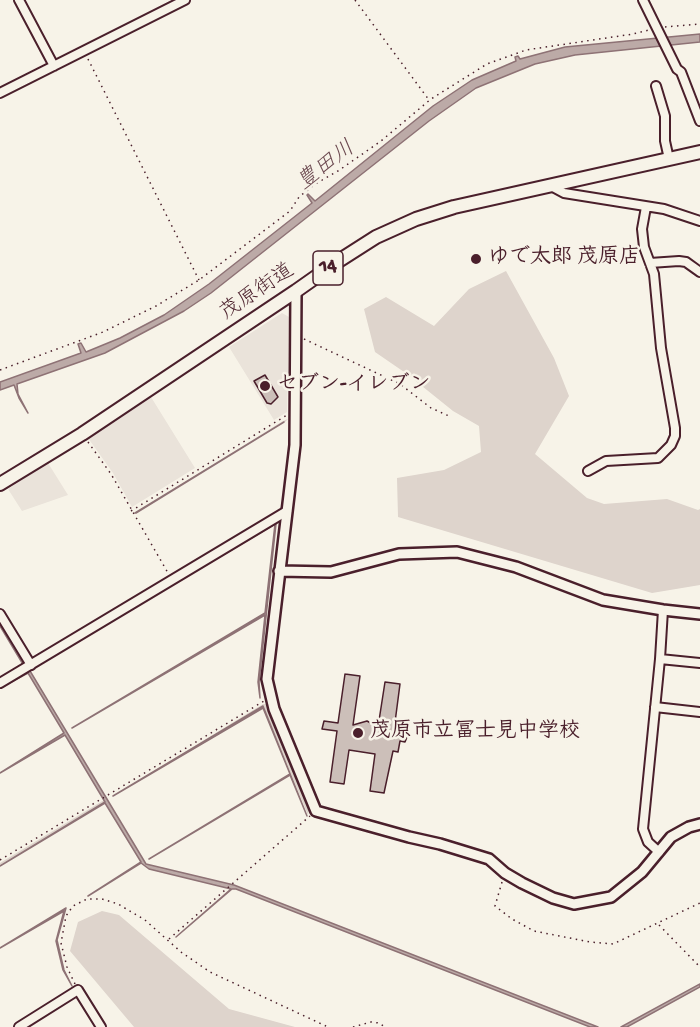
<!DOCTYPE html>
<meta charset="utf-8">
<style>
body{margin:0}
canvas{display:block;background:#f7f3e8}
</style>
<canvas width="700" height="1027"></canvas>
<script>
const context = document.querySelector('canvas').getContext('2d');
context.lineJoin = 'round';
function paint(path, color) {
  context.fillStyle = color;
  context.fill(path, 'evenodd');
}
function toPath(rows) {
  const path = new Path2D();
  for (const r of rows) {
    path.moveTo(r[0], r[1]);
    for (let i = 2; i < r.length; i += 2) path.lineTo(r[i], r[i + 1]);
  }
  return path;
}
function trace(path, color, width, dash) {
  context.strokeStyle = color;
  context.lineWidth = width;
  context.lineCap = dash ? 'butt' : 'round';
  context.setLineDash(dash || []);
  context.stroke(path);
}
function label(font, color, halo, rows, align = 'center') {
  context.font = font + ' "Gochi Hand","Klee One",sans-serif';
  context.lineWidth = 5;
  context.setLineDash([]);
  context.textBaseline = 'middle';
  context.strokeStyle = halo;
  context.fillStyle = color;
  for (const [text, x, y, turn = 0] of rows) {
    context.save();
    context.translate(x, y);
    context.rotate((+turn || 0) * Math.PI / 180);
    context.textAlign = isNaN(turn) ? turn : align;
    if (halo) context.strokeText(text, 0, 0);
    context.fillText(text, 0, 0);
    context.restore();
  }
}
paint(toPath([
 [282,313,289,317,287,412,274,420,229,347],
 [151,397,195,468,132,507,113,473,88,438],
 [48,463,68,495,22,511,8,489]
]), '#eae3da');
paint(toPath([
 [506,271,554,358,569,396,535,454,587,498,604,504,667,499,698,510,700,509,700,585,652,593,398,517,397,478,444,470,481,452,479,426,453,411,407,374,375,352,364,309,386,297,434,326,469,289],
 [288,419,285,422,135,513,283,421],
 [263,704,267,704,309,809,308,815,263,706,113,796],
 [104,800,105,802,0,865,0,863],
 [102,911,119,915,229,1009,295,1027,134,1027,70,951,78,922]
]), '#ded4cc');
const water = toPath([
 [700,34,700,42,575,55,535,64,476,88,429,121,211,293,184,311,105,353,17,384,18,394,28,413,19,398,14,385,0,390,0,382,81,353,78,344,81,343,86,352,120,338,164,315,209,284,312,203,307,195,308,194,315,201,433,106,472,80,516,61,515,57,518,56,520,59,565,47,700,34],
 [284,422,136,513,135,513,284,422],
 [274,523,276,524,259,682,260,698,258,682,265,615,72,728,265,613,275,524,37,665,274,523],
 [0,621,146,864,234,885,598,1027,590,1027,236,889,232,889,176,937,231,889,149,869,141,863,88,896,141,862,105,803,0,866,105,802,65,735,0,773,64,733,28,673,0,688,27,671,0,626,0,621],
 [263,706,307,816,290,775,149,859,290,774,263,708,113,796,263,706],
 [66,908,57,940,64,970,72,986,63,970,56,941,64,911,0,948,66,908],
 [700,984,700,987,627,1027,621,1027,700,984]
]);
paint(water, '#bcaaa7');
trace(water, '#8e7275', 1.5);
const building = toPath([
 [265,375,278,397,271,404,267,403,254,381,265,375],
 [345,674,360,676,353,725,367,721,378,727,385,682,400,684,394,730,407,731,407,737,405,742,400,741,398,752,393,751,384,793,370,791,375,754,349,750,344,784,330,782,337,731,322,729,324,721,338,723,345,674]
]);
paint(building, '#ccbfb9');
trace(building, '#4a1f2b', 1.5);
const minor = toPath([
 [19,0,54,66],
 [643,0,677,69,681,72,700,121],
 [656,86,665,116,665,141,669,159],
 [0,93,185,0],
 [551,186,564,193,664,209,700,221],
 [650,263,679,261,686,262,700,272],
 [588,471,606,461,658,458,671,445,675,436,675,428,661,348,654,274,644,247,642,229,646,207],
 [0,614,31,665],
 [660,659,700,663],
 [0,683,287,511],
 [655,707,700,712],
 [659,852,648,842,643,829,660,659,663,610],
 [19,1027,78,990,101,1027]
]);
const tertiary = toPath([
 [296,291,295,445,267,679,274,709,316,811,409,837,440,844,489,859,505,873,522,883,553,898,574,904,611,897,642,872,671,837,689,827,700,824],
 [279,571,331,572,399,554,457,552,516,567,603,600,663,610,700,614]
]);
const primary = toPath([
 [0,484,82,434,296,291,340,260,376,237,416,219,454,207,700,152]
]);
trace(minor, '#4a1f2b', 12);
trace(tertiary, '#4a1f2b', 14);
trace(primary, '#4a1f2b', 16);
trace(toPath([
 [355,0,429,100],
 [665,27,700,24],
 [88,59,199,280],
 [304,339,400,384,431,408,449,416],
 [0,370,103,332,156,306,199,280,290,211,299,197,315,184,338,171,381,141,431,99,487,64,526,50,633,34,649,30],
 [88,442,111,474,168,573],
 [131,511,287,415],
 [0,860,264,701],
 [502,882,495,906,512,919,534,931,590,942,613,944,700,903],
 [659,925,700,967],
 [169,939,310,816],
 [75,984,67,967,61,943,66,916,73,906,87,899,102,899,118,904,145,920,181,952,210,972,328,1027],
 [353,1027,371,1022,379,1023,385,1027]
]), '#4a1f2b', 1.5, [1.5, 4.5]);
trace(minor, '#f7f3e8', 8);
trace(tertiary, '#f7f3e8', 9);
trace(primary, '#f7f3e8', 12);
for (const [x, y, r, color] of [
 [476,259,6,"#4a1f2b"],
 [265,386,6,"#4a1f2b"],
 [358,733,6,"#4a1f2b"]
]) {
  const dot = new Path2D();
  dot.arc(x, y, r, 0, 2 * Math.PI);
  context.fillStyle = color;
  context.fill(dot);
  trace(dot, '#f7f3e8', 2);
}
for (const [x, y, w] of [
 [328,268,30]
]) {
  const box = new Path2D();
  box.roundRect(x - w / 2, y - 17, w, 34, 4.5);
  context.fillStyle = '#f7f3e8';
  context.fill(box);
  trace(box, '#4a1f2b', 1.5);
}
label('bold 20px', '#4a1f2b', null, [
 ["14",328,268]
]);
label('bold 21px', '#4a1f2b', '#f7f3e8', [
 ["ゆで太郎 茂原店",488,259],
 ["セブン-イレブン",277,386],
 ["茂原市立冨士見中学校",370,733]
], 'left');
label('21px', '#4a1f2b', '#f7f3e8', [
 ["茂原街道",258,293,-34]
]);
label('italic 22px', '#6c4950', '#f7f3e8', [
 ["豊田川",327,167,-37]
]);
</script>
